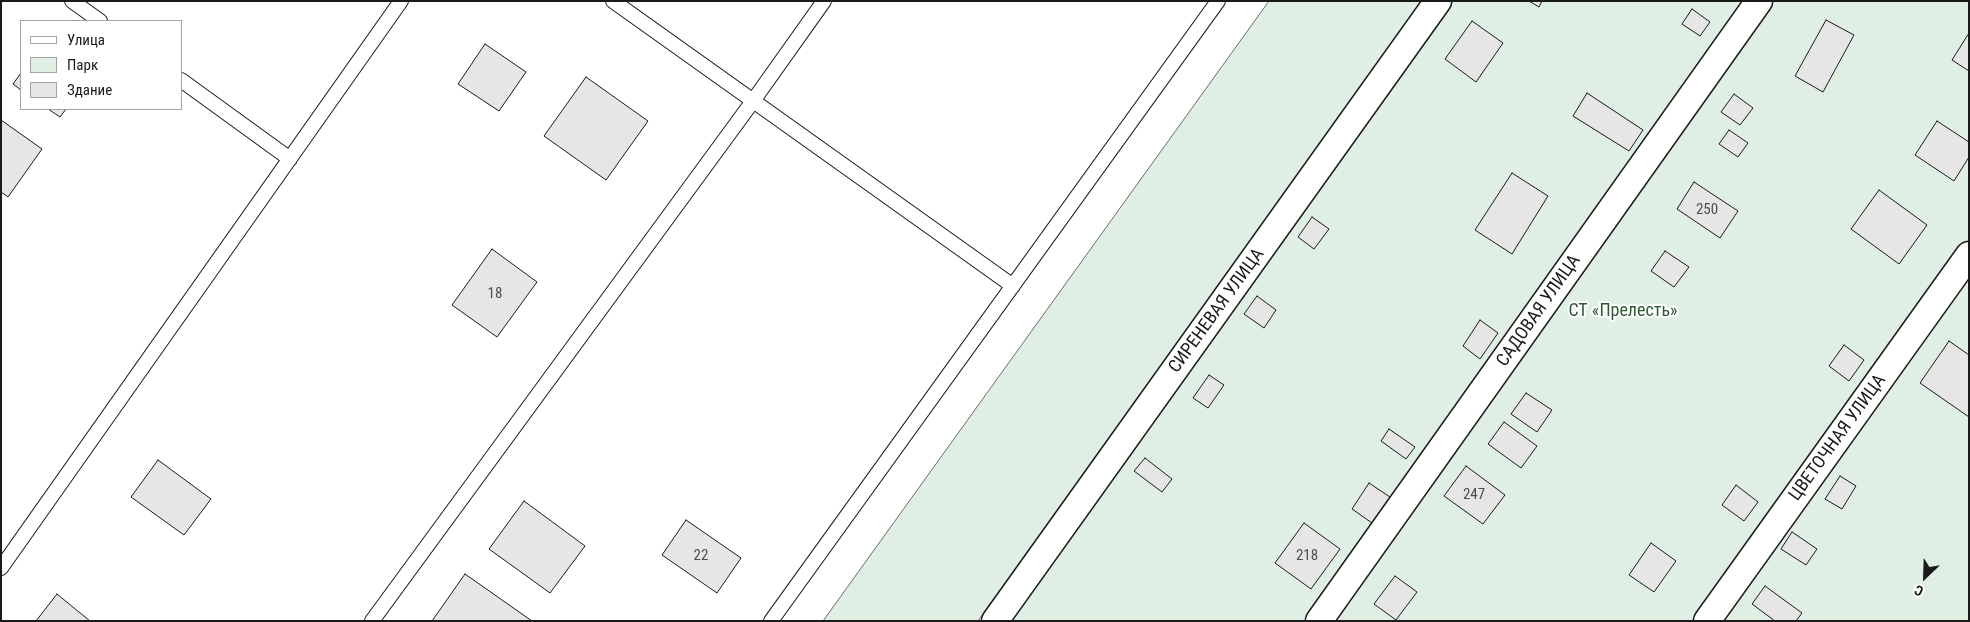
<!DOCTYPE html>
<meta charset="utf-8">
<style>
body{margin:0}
#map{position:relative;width:1970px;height:622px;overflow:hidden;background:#fff;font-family:"Roboto Condensed",sans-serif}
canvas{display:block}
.frame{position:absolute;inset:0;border:2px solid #1a1a1a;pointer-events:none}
.legend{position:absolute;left:20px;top:20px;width:162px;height:90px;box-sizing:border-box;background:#fff;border:1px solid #a3a3a3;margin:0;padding:6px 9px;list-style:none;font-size:15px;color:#1a1a1a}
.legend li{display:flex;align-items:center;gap:10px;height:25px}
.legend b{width:25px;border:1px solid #a3a3a3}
.north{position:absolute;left:1900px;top:552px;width:50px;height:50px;-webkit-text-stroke:4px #fff;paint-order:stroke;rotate:204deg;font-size:14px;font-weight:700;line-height:20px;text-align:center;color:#1a1a1a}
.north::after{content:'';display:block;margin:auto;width:18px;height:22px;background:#1a1a1a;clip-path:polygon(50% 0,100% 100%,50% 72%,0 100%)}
</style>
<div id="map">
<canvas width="1970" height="622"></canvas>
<div class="frame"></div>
<ul class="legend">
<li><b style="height:6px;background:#fff"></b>Улица</li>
<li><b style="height:14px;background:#e0efe3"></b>Парк</li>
<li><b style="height:14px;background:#e6e6e6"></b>Здание</li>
</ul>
<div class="north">С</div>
</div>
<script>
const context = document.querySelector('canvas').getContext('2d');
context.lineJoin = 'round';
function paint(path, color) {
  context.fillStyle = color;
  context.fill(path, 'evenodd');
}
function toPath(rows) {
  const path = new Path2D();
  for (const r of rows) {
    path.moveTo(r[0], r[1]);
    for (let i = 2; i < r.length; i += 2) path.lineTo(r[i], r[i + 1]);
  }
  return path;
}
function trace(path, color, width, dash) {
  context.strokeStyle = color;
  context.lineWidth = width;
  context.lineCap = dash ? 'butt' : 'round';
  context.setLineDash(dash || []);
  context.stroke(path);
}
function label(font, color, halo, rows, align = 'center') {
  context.font = font + ' "Roboto Condensed",sans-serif';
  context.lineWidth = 4;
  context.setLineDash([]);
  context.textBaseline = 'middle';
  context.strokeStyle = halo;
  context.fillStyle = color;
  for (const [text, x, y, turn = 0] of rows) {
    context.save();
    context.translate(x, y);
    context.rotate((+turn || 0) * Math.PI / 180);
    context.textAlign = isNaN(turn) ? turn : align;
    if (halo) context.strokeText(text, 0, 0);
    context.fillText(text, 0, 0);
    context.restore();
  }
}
const green = toPath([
 [1269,1,1426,1,978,621,823,621,1269,1],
 [1453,1,1969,1,1969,621,1008,621,1453,1]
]);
paint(green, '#e0efe3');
trace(green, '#6a6a6a', 1);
const building = toPath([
 [1529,1,1542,1,1539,7,1529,1],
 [1692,9,1710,22,1700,36,1682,24,1692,9],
 [1826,20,1854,35,1823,92,1795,76,1826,20],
 [1472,21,1503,43,1476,82,1445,59,1472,21],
 [1969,33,1969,71,1952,60,1969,33],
 [485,44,526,72,499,111,458,84,485,44],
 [21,73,21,90,13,84,21,73],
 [586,77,648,121,606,180,544,136,586,77],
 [1587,93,1643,130,1629,151,1573,116,1587,93],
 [1734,94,1753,108,1740,125,1721,112,1734,94],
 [48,109,66,109,60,117,48,109],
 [1,120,42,149,8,197,1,192,1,120],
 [1937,121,1969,142,1969,157,1954,181,1915,155,1937,121],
 [1729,130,1748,143,1738,157,1719,144,1729,130],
 [1512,173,1548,196,1512,254,1475,230,1512,173],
 [1694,182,1738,211,1720,238,1677,209,1694,182],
 [1879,190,1927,225,1899,264,1851,229,1879,190],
 [1312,217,1329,229,1314,249,1298,237,1312,217],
 [492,249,537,282,497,337,452,305,492,249],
 [1665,251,1689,267,1674,287,1651,271,1665,251],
 [1257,296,1276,310,1264,328,1244,314,1257,296],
 [1480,320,1498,333,1480,359,1463,346,1480,320],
 [1949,341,1969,355,1969,417,1920,383,1949,341],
 [1844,345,1864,360,1849,381,1829,366,1844,345],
 [1209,375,1224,385,1208,408,1193,398,1209,375],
 [1526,393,1552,410,1537,432,1511,414,1526,393],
 [1504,422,1537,446,1521,468,1488,444,1504,422],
 [1389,429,1415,447,1406,459,1381,441,1389,429],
 [1145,458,1172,479,1162,492,1134,471,1145,458],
 [158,460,211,499,184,535,131,497,158,460],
 [1466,466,1505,495,1483,524,1444,496,1466,466],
 [1840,476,1856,486,1842,509,1825,499,1840,476],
 [1369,483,1390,497,1372,523,1352,509,1369,483],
 [1736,485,1758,502,1744,521,1722,505,1736,485],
 [524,501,585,546,550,593,489,549,524,501],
 [686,520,741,558,717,593,662,555,686,520],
 [1304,523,1340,549,1311,589,1275,563,1304,523],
 [1792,532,1817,549,1806,565,1781,549,1792,532],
 [1651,543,1676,561,1654,592,1629,575,1651,543],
 [465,574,532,621,432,621,465,574],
 [1395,576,1417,592,1396,620,1374,604,1395,576],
 [1765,586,1802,613,1796,621,1775,621,1752,604,1765,586],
 [57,594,90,621,36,621,57,594]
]);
paint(building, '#e6e6e6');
trace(building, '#1a1a1a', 1);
const service = toPath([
 [72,1,100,21],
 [613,1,1013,286],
 [181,80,290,159],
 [1,568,401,1],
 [372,621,753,101,824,1],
 [771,621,1218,1]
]);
const minor = toPath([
 [995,621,1438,1],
 [1319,621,1759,1],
 [1707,621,1969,255]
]);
trace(service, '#1a1a1a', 16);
trace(minor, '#1a1a1a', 29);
trace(service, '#fff', 14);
trace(minor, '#fff', 26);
label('15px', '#4d4d4d', null, [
 ["250",1707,210],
 ["18",495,294],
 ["247",1474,495],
 ["22",701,556],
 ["218",1307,556]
]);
label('18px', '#1a1a1a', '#fff', [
 ["СИРЕНЕВАЯ УЛИЦА",1217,311,-54],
 ["САДОВАЯ УЛИЦА",1539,311,-55],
 ["ЦВЕТОЧНАЯ УЛИЦА",1838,438,-54]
]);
label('18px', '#2b5a34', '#fff', [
 ["СТ «Прелесть»",1623,311]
]);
</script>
